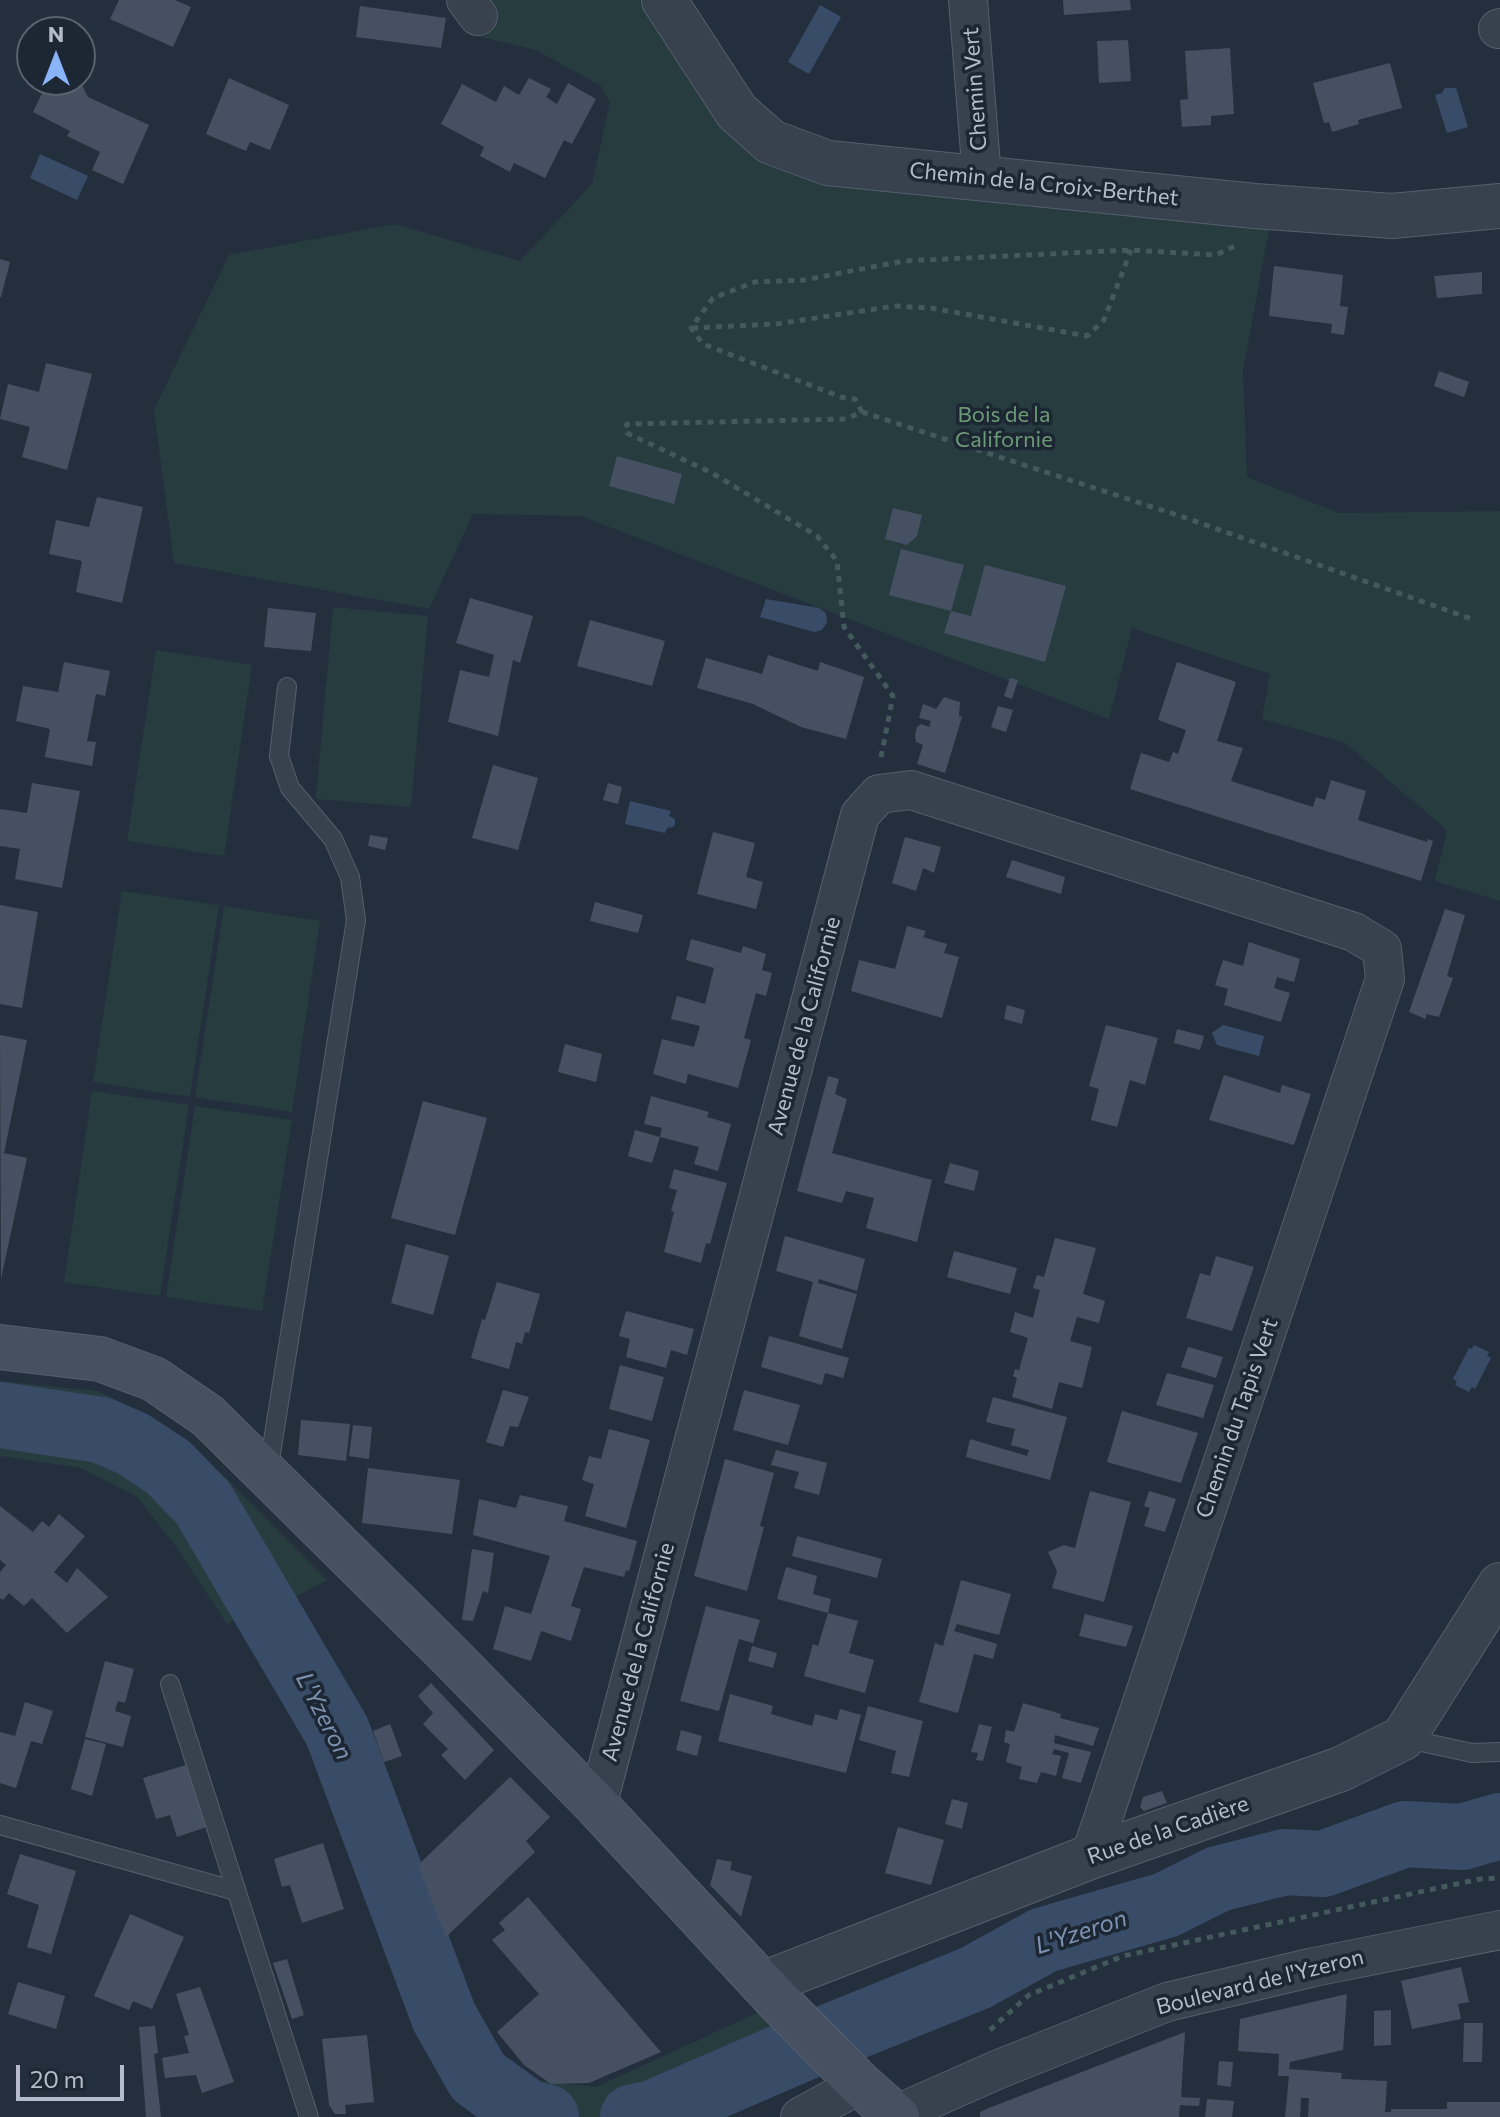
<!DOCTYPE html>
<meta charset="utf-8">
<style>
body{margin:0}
#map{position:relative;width:1500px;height:2117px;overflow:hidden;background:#242f3e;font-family:Commissioner,sans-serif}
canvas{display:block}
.north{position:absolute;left:16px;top:16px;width:80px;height:80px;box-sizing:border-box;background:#1d2633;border:2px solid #59626f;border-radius:50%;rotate:0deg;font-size:22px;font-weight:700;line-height:32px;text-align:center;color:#b4bcc9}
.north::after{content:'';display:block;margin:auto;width:28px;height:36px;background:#8ab4f8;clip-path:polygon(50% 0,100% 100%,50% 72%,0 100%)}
.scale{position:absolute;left:16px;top:2065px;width:108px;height:36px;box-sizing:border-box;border:4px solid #b4bcc9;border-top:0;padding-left:10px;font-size:24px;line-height:28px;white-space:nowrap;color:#b4bcc9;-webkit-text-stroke:6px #1d2633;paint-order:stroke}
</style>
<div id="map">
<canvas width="1500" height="2117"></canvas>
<div class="north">N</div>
<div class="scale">20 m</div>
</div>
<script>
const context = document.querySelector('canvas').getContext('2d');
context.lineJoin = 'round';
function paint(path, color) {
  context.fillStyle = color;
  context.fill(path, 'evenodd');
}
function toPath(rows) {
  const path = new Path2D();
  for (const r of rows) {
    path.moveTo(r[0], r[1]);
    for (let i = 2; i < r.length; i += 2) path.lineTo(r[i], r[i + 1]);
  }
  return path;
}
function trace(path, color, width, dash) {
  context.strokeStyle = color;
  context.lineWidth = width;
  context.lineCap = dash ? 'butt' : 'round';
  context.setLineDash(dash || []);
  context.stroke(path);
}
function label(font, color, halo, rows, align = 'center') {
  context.font = font + ' Commissioner,sans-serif';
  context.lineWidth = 7;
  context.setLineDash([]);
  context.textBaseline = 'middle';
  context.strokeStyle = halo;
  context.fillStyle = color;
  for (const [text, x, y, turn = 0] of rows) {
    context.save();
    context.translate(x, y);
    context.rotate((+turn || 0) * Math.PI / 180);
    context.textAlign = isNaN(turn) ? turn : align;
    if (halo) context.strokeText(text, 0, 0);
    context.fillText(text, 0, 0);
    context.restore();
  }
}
paint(toPath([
 [460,0,640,0,725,119,770,154,1270,224,1243,371,1247,477,1339,513,1500,511,1500,901,1435,881,1447,830,1345,743,1262,719,1270,674,1132,628,1109,719,581,516,473,514,429,609,174,563,154,410,229,255,395,224,520,261,592,184,610,102,601,86,536,50,468,34],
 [333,607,428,616,411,807,316,799],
 [156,650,252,665,224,856,127,841],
 [122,891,219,905,190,1097,93,1082],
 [224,906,320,921,292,1112,195,1097],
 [92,1091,189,1105,160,1296,64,1282],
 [195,1106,292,1120,262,1311,166,1297],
 [0,1381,98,1391,148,1415,227,1479,327,1580,295,1597,370,1729,416,1869,495,2049,516,2071,542,2081,596,2087,774,2005,834,2070,707,2117,479,2117,449,2083,418,2022,327,1779,236,1619,227,1624,177,1548,137,1497,81,1468,0,1456]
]), '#263c3f');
paint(toPath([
 [820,5,841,17,809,74,788,62],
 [1445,88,1456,88,1468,127,1447,133,1435,95,1442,93],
 [40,154,88,176,77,200,30,178],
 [766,599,819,608,826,613,827,622,822,630,814,632,760,617],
 [630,801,671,811,669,816,675,819,675,824,673,827,667,828,665,833,625,824],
 [1223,1025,1264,1036,1259,1056,1217,1045,1212,1033],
 [1474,1345,1489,1352,1487,1356,1491,1358,1475,1389,1472,1387,1469,1392,1455,1385,1457,1381,1453,1379,1469,1348,1472,1349]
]), '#394c67');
trace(toPath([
 [0,1415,101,1430,133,1444,168,1467,203,1503,337,1731,444,2017,478,2077,528,2113,546,2117],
 [633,2117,653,2113,812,2044,975,1978,1044,1940,1166,1905,1218,1879,1285,1862,1323,1864,1405,1834,1462,1837,1500,1826]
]), '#394c67', 66);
paint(toPath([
 [119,0,175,0,191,7,173,47,110,19],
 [1063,0,1130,0,1131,10,1064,15],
 [360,6,446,18,441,48,356,37],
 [1128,40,1131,81,1099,83,1097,41],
 [1230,48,1234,114,1211,116,1211,125,1182,127,1180,100,1188,99,1185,51],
 [1390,63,1402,108,1358,120,1359,124,1332,132,1329,122,1324,123,1313,83],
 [229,78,289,105,270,150,250,142,246,151,206,134],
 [529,78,551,89,546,97,557,104,568,83,596,99,572,144,564,140,545,178,514,163,510,172,480,156,484,147,441,124,462,84,496,102,504,86,519,95],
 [64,80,83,87,88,97,149,125,123,184,92,170,100,152,67,136,70,131,33,112,47,83,61,89],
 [0,259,10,262,1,297,0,297],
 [1274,266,1343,275,1340,306,1348,307,1344,335,1331,333,1332,324,1269,316],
 [1482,272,1482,294,1437,298,1434,276],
 [46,363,92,374,67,470,22,457,30,427,0,419,8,384,39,392],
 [1439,371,1469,382,1464,397,1434,386],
 [617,456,682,474,674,504,609,486],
 [97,497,143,507,122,603,76,592,82,561,49,554,56,520,89,527],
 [893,508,922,515,917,536,907,545,885,539],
 [901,549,964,565,951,611,889,595],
 [985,565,1066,586,1045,662,944,633,951,611,971,616],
 [470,598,533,616,520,663,513,660,498,736,448,722,460,670,489,677,494,655,456,643],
 [268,608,316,613,311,651,264,647],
 [590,620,665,641,652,686,577,666],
 [768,655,818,671,820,662,864,677,846,739,801,727,753,704,697,688,706,658,762,674],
 [64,662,110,671,105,696,96,694,87,741,96,742,92,766,45,757,50,729,16,721,23,686,58,692],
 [1177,662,1236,682,1217,741,1243,748,1231,781,1313,807,1316,797,1325,800,1331,780,1366,791,1358,820,1427,842,1428,839,1433,841,1421,881,1130,789,1141,753,1169,762,1173,752,1178,754,1186,730,1158,720],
 [1010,678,1018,680,1012,699,1004,696],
 [944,697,960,702,959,716,962,717,945,773,917,764,923,745,916,742,915,735,917,727,921,724,929,727,931,721,919,718,923,704,936,709],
 [998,706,1013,710,1006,732,991,727],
 [493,765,538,778,518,850,472,838],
 [32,783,80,791,62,888,15,879,20,849,0,846,0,809,27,813],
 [608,783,622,787,618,804,603,800],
 [713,832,755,843,746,877,763,882,756,909,697,894],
 [370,835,388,838,385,850,368,846],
 [905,837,941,847,934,873,923,868,916,891,892,883],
 [1012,860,1065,877,1061,894,1006,877],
 [595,902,643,915,638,933,590,921],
 [0,905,38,912,22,1008,0,1004],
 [1445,909,1465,915,1447,976,1453,978,1439,1017,1426,1014,1426,1019,1409,1012],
 [907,926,926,931,923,937,947,944,944,953,959,957,942,1018,851,991,859,960,895,969],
 [691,939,741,953,743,946,766,954,762,970,772,973,766,996,756,993,744,1038,751,1040,738,1088,688,1074,686,1084,653,1074,662,1039,694,1047,700,1026,671,1019,677,996,705,1004,714,968,686,960],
 [1249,942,1300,959,1294,982,1277,977,1274,988,1290,993,1281,1022,1224,1005,1228,989,1215,985,1223,960,1243,966],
 [1007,1005,1025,1010,1022,1024,1004,1019],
 [1106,1025,1158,1038,1145,1085,1130,1080,1117,1127,1091,1120,1099,1089,1089,1086],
 [1177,1029,1204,1036,1200,1050,1174,1043],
 [0,1035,27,1040,4,1153,27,1158,1,1279],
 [565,1044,602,1054,596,1082,558,1072],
 [1224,1075,1280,1093,1282,1085,1311,1094,1294,1145,1209,1120],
 [828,1076,839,1079,835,1094,847,1099,832,1153,932,1180,917,1242,866,1228,874,1198,846,1191,842,1203,797,1191],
 [651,1096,709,1112,707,1117,731,1124,718,1171,694,1164,699,1147,660,1137,662,1128,644,1124],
 [423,1101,487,1118,455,1235,391,1218],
 [635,1130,660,1137,652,1163,628,1156],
 [950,1163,979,1171,974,1191,944,1183],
 [674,1169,727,1183,710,1244,706,1243,701,1263,664,1252,674,1212,671,1211,677,1190,669,1188],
 [785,1236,865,1259,857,1291,819,1279,818,1283,857,1294,842,1349,799,1336,813,1282,776,1271],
 [1055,1238,1096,1248,1083,1294,1105,1301,1099,1323,1077,1317,1070,1341,1092,1347,1082,1388,1059,1382,1052,1409,1012,1397,1017,1378,1013,1376,1015,1369,1019,1370,1028,1338,1010,1332,1015,1312,1033,1318,1040,1290,1033,1288,1037,1275,1044,1277],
 [406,1244,449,1256,433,1315,391,1303],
 [954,1251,1017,1268,1010,1294,947,1277],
 [1216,1256,1254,1267,1232,1331,1186,1318,1200,1273,1210,1276],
 [497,1282,540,1294,529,1333,525,1332,522,1344,516,1342,509,1369,471,1358,482,1319,485,1320],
 [626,1311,694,1329,687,1355,671,1350,666,1368,626,1357,630,1339,619,1336],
 [769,1336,849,1358,843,1378,825,1373,822,1385,761,1367],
 [1188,1347,1223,1357,1216,1378,1181,1367],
 [620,1365,664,1377,652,1421,609,1409],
 [1167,1373,1214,1385,1203,1418,1156,1405],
 [503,1390,529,1397,518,1427,510,1426,503,1447,486,1442],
 [744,1390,800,1405,788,1445,733,1430],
 [993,1397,1067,1417,1050,1480,966,1457,970,1439,1027,1456,1029,1450,1011,1445,1015,1429,986,1422],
 [1122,1411,1198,1433,1181,1483,1107,1462],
 [301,1420,350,1424,346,1461,298,1455],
 [353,1425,372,1427,369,1459,349,1456],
 [609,1429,650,1440,626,1528,585,1516,594,1484,582,1480,589,1456,601,1459],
 [776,1450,827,1463,819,1495,794,1488,799,1472,771,1465],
 [725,1459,774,1473,760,1526,764,1527,747,1591,694,1576],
 [368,1468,460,1480,452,1534,362,1523],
 [1090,1491,1131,1502,1104,1602,1052,1588,1057,1571,1048,1552,1064,1545,1075,1548],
 [1149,1491,1176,1499,1165,1532,1144,1526,1150,1508,1144,1506],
 [520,1495,568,1506,564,1521,637,1541,629,1571,626,1570,624,1577,584,1567,571,1606,581,1609,571,1641,541,1631,531,1661,493,1649,505,1606,531,1614,550,1556,473,1535,479,1499,516,1508],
 [0,1506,33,1532,42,1521,49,1527,59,1514,85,1536,54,1572,67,1583,77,1568,108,1597,67,1633,32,1598,24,1606,9,1593,3,1600,0,1598,0,1572,6,1565,0,1560],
 [797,1536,882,1559,877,1578,792,1556],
 [472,1549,494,1553,488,1593,483,1591,473,1621,462,1620],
 [786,1567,817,1576,813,1594,831,1599,828,1613,858,1621,849,1653,874,1660,865,1693,804,1676,813,1644,818,1646,828,1613,777,1599],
 [961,1580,1011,1594,999,1635,957,1624,954,1631,997,1644,993,1659,974,1654,958,1713,919,1702,935,1643,943,1646],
 [706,1606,760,1620,753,1643,739,1639,719,1711,680,1701],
 [1085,1614,1133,1626,1126,1647,1079,1636],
 [752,1646,777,1653,773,1668,748,1661],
 [105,1661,134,1669,125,1703,118,1701,115,1711,131,1716,123,1747,85,1737],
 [431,1683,494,1750,465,1780,441,1755,448,1749,423,1724,433,1713,418,1696],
 [730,1694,773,1706,771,1714,812,1726,815,1714,837,1720,840,1709,861,1715,846,1773,718,1741],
 [25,1702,53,1711,42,1744,31,1741,16,1788,0,1783,0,1732,15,1736],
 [1023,1703,1061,1714,1060,1718,1099,1728,1093,1746,1055,1735,1054,1743,1091,1752,1081,1783,1062,1778,1069,1753,1054,1749,1052,1754,1061,1756,1056,1776,1041,1772,1037,1783,1019,1779,1022,1767,1006,1762,1010,1744,1004,1742,1006,1730,1014,1732],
 [868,1706,923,1721,909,1777,891,1773,896,1751,859,1740],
 [390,1724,402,1756,384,1762,373,1731],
 [979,1724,992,1727,983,1761,976,1760,978,1753,971,1752],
 [681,1730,702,1736,697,1756,676,1750],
 [85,1739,106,1744,92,1796,71,1789],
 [186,1765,207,1827,177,1837,170,1815,156,1819,143,1778],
 [510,1777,550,1817,526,1841,535,1852,446,1937,418,1865],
 [1162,1791,1167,1803,1144,1811,1140,1807,1143,1797],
 [952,1799,968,1803,962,1829,945,1824],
 [898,1827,944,1840,931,1885,885,1873],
 [323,1843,344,1909,302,1923,290,1885,282,1887,274,1859],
 [20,1854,76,1871,51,1954,27,1947,39,1905,7,1894],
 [717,1859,732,1862,730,1870,752,1876,741,1917,710,1885],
 [528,1897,661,2052,589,2083,551,2084,524,2065,497,2032,539,1994,492,1940,505,1930,499,1923],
 [130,1914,184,1937,152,2009,133,2001,129,2010,94,1996],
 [287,1959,304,2015,292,2019,273,1963],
 [1461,1967,1469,2002,1458,2004,1461,2019,1412,2029,1401,1981],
 [18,1982,65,1996,56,2029,8,2014],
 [200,1987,234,2082,202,2093,196,2075,165,2078,162,2058,189,2053,184,2036,189,2035,176,1994],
 [1347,1994,1343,2050,1290,2062,1289,2069,1342,2073,1341,2079,1387,2081,1385,2112,1391,2112,1391,2109,1447,2109,1447,2102,1500,2102,1500,2117,1308,2117,1309,2098,1301,2098,1300,2117,1285,2117,1289,2076,1278,2076,1279,2054,1238,2051,1240,2019],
 [1391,2010,1391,2045,1374,2046,1374,2011],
 [1464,2023,1483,2023,1482,2062,1463,2062],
 [155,2026,158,2053,154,2054,161,2117,146,2117,139,2027],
 [1185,2032,1181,2097,1200,2098,1199,2106,1180,2105,1179,2117,980,2117,980,2112,989,2108],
 [367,2035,374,2102,345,2105,346,2114,335,2114,329,2105,322,2039],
 [1219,2061,1233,2062,1231,2087,1217,2085],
 [1207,2099,1234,2101,1232,2117,1205,2117]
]), '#455162');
const service = toPath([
 [268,1472,356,920,350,877,333,839,290,788,279,756,287,687],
 [170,1684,309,2117],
 [1403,1738,1472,1753,1500,1752],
 [0,1825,236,1891]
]);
const minor = toPath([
 [466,0,478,16],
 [968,0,982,178],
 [1498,29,1500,28],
 [597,1806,860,815,879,794,911,790,1354,932,1382,949,1385,979,1090,1857],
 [895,2115,999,2069,1167,2002,1314,1967,1500,1930],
 [800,2117,860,2084]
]);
const tertiary = toPath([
 [664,0,737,112,771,142,828,163,1255,206,1392,216,1500,206],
 [763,1984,1090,1857,1341,1769,1403,1738,1500,1585]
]);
const secondary = toPath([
 [0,1347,100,1359,154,1379,208,1416,449,1655,597,1806,779,2002,860,2084,897,2117]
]);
trace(service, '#565f6c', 20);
trace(minor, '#565f6c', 40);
trace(tertiary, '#565f6c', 46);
trace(secondary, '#565f6c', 46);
trace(toPath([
 [692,328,776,324,895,306,931,308,1087,336,1104,320,1131,250],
 [862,412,1180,516,1472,619],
 [881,757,893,696,844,627,837,561,817,536,712,473,627,433,625,428,627,424,846,419,862,412,855,399,841,397,703,344,691,328,713,298,755,282,804,280,904,261,1131,250,1216,255,1237,245],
 [990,2030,1029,1995,1123,1956,1480,1879,1500,1878]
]), '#44595c', 5, [6, 6]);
trace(service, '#38414e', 18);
trace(minor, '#38414e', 38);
trace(tertiary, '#38414e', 44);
trace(secondary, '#465061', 44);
label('22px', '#b4bcc9', '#1d2633', [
 ["Chemin Vert",975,89,-94],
 ["Chemin de la Croix-Berthet",1044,184,6],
 ["Avenue de la Californie",804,1026,-75],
 ["Chemin du Tapis Vert",1237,1418,-71],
 ["Avenue de la Californie",638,1652,-75],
 ["Rue de la Cadière",1168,1830,-19],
 ["Boulevard de l'Yzeron",1260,1982,-14]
]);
label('22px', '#6b9a76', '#1d2633', [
 ["Bois de la",1004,415],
 ["Californie",1004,440]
]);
label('italic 24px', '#7c92b1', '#1d2633', [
 ["L'Yzeron",324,1716,63],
 ["L'Yzeron",1081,1932,-18]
]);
</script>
